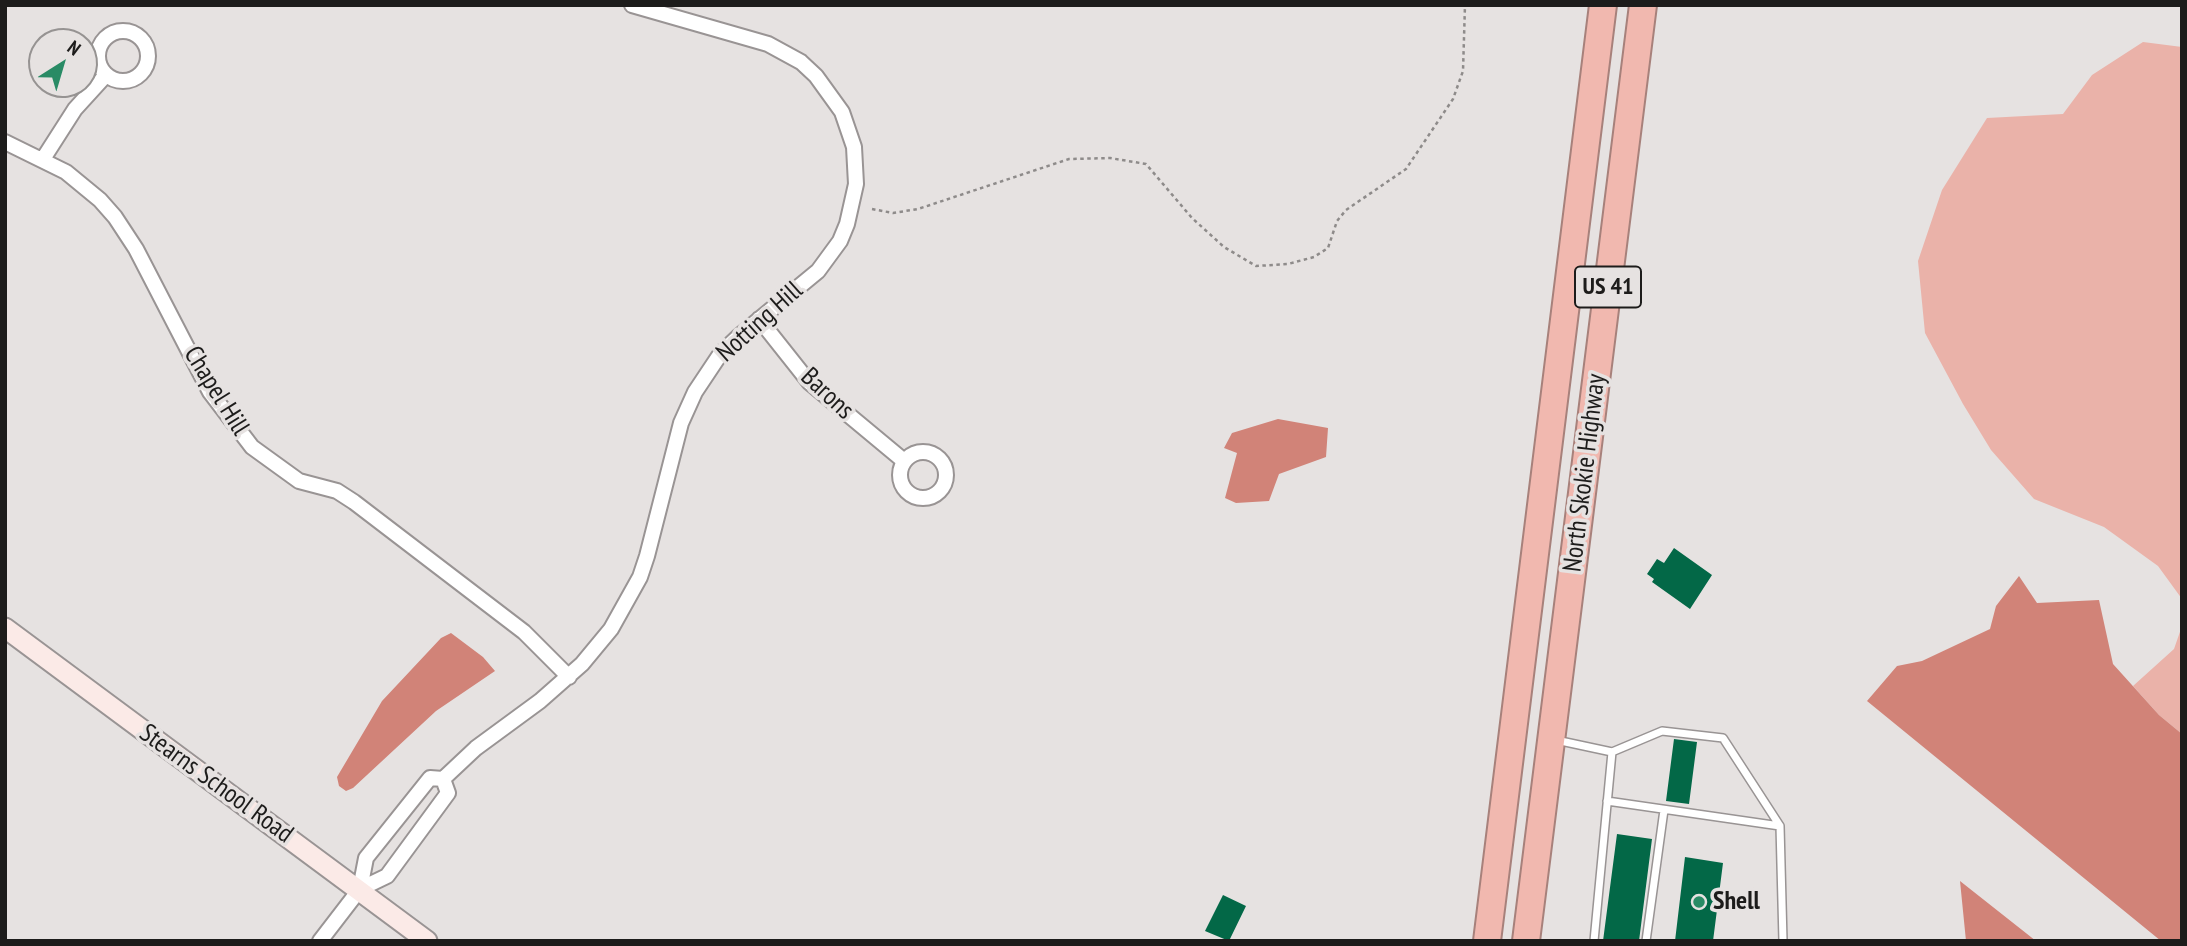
<!DOCTYPE html>
<style>
body{margin:0}
#map{position:relative;width:2187px;height:946px;overflow:hidden;background:#e6e2e1;font-family:"PT Sans Narrow",sans-serif}
canvas{display:block}
.frame{position:absolute;inset:0;border:7px solid #1d1c1b;pointer-events:none}
.north{position:absolute;left:28px;top:28px;width:70px;height:70px;box-sizing:border-box;background:#e6e2e1;border:2px solid #969392;border-radius:50%;rotate:37deg;font-size:19px;font-weight:700;line-height:28px;text-align:center;color:#1d1c1b}
.north::after{content:'';display:block;margin:auto;width:24px;height:32px;background:#298b65;clip-path:polygon(50% 0,100% 100%,50% 72%,0 100%)}
</style>
<div id="map">
<canvas width="2187" height="946"></canvas>
<div class="frame"></div>
<div class="north">N</div>
</div>
<script>
const context = document.querySelector('canvas').getContext('2d');
context.lineJoin = 'round';
function paint(path, color) {
  context.fillStyle = color;
  context.fill(path, 'evenodd');
}
function toPath(rows) {
  const path = new Path2D();
  for (const r of rows) {
    if (r.length === 3) {
      path.moveTo(r[0] + r[2], r[1]);
      path.arc(r[0], r[1], r[2], 0, 2 * Math.PI);
      continue;
    }
    path.moveTo(r[0], r[1]);
    for (let i = 2; i < r.length; i += 2) path.lineTo(r[i], r[i + 1]);
  }
  return path;
}
function trace(path, color, width, dash) {
  context.strokeStyle = color;
  context.lineWidth = width;
  context.lineCap = dash ? 'butt' : 'round';
  context.setLineDash(dash || []);
  context.stroke(path);
}
function label(font, color, halo, rows, align = 'center') {
  context.font = font + ' "PT Sans Narrow",sans-serif';
  context.lineWidth = 7;
  context.setLineDash([]);
  context.textBaseline = 'middle';
  context.strokeStyle = halo;
  context.fillStyle = color;
  for (const [text, x, y, turn = 0] of rows) {
    context.save();
    context.translate(x, y);
    context.rotate((+turn || 0) * Math.PI / 180);
    context.textAlign = isNaN(turn) ? turn : align;
    if (halo) context.strokeText(text, 0, 0);
    context.fillText(text, 0, 0);
    context.restore();
  }
}
paint(toPath([
 [2143,42,2182,47,2182,599,2158,566,2104,527,2034,499,1991,450,1963,404,1925,333,1918,261,1942,190,1987,118,2063,114,2092,75],
 [2182,626,2182,734,2159,715,2133,686,2174,649]
]), '#eab2a9');
paint(toPath([
 [1278,419,1328,428,1326,457,1279,474,1269,501,1236,503,1225,498,1237,453,1224,448,1232,433],
 [2019,576,2037,603,2099,600,2113,664,2159,715,2182,734,2182,941,2161,941,1867,701,1897,666,1922,661,1990,629,1996,606],
 [451,633,483,657,495,671,436,711,353,788,346,791,339,786,337,777,382,701,441,638],
 [1960,881,2036,941,1966,941]
]), '#d18378');
paint(toPath([
 [1674,548,1712,575,1690,609,1652,582,1654,579,1647,574,1657,559,1664,563],
 [1674,739,1697,742,1689,804,1666,801],
 [1617,834,1652,839,1639,941,1603,941],
 [1685,857,1723,863,1713,941,1675,941],
 [1223,895,1246,906,1229,941,1205,931]
]), '#036847');
const lane = toPath([
 [1556,740,1612,752,1594,941],
 [1612,752,1662,731,1723,738,1780,826,1783,941],
 [1607,801,1780,826],
 [1646,941,1664,810]
]);
const street = toPath([
 [123,56,25],
 [5,142,66,172,100,200,115,217,136,249,210,392,252,447,299,481,337,491,354,502,524,632,569,677],
 [43,159,75,109,106,75],
 [759,319,809,382,904,461],
 [923,475,23],
 [360,889,366,858,430,778,443,779,476,748,540,701,582,664,611,629,640,577,647,556,681,423,695,392,721,353,738,337,818,271,840,241,847,224,856,184,854,147,842,112,816,76,801,62,768,44,632,5],
 [320,941,360,889,387,876,448,793,443,779]
]);
const secondary = toPath([
 [5,628,427,941]
]);
const highway = toPath([
 [1487,941,1603,5],
 [1526,941,1643,5]
]);
trace(lane, '#999494', 10);
trace(street, '#999494', 18);
trace(secondary, '#999494', 23);
trace(highway, '#a7817b', 30);
trace(toPath([
 [872,209,893,213,918,209,1069,159,1110,158,1146,164,1192,218,1224,247,1256,266,1288,264,1314,257,1328,248,1337,221,1346,210,1406,169,1453,99,1463,71,1465,5]
]), '#8e8b8a', 2.5, [3.5, 3.5]);
trace(lane, '#fff', 7);
trace(street, '#fff', 14);
trace(secondary, '#fbeae7', 19);
trace(highway, '#f1b8af', 26);
for (const [x, y, r, color] of [
 [1699,902,7,"#298b65"]
]) {
  const dot = new Path2D();
  dot.arc(x, y, r, 0, 2 * Math.PI);
  context.fillStyle = color;
  context.fill(dot);
  trace(dot, '#e6e2e1', 2.5);
}
for (const [x, y, w] of [
 [1608,287,66]
]) {
  const box = new Path2D();
  box.roundRect(x - w / 2, y - 20.5, w, 41, 5);
  context.fillStyle = '#e6e2e1';
  context.fill(box);
  trace(box, '#1d1c1b', 2);
}
label('bold 24px', '#1d1c1b', null, [
 ["US 41",1608,287]
]);
label('26px', '#1d1c1b', '#e6e2e1', [
 ["Notting Hill",760,322,-42],
 ["Chapel Hill",216,391,58],
 ["Barons",827,394,43],
 ["North Skokie Highway",1585,473,-83],
 ["Stearns School Road",216,784,36]
]);
label('bold 26px', '#1d1c1b', '#e6e2e1', [
 ["Shell",1713,902]
], 'left');
</script>
